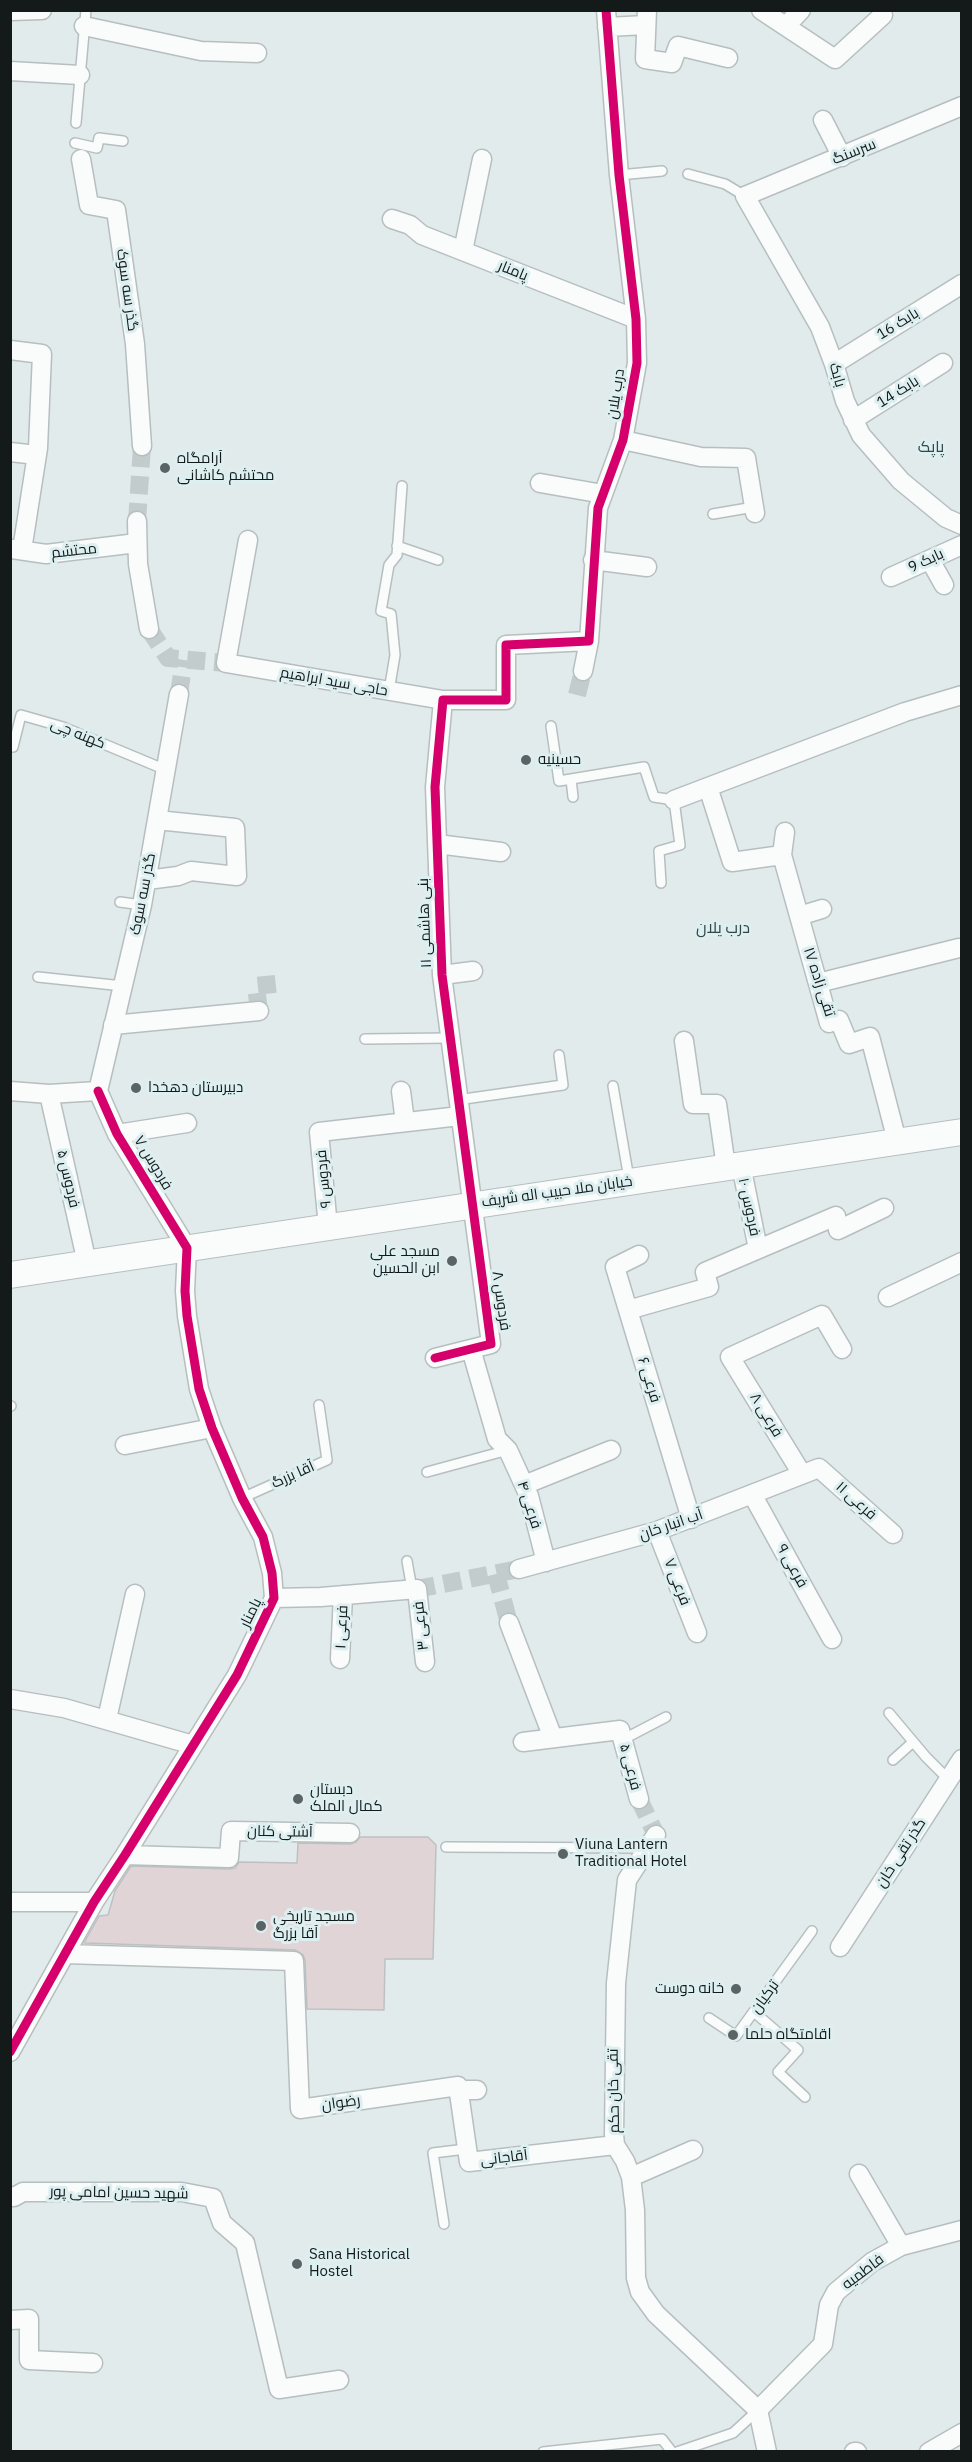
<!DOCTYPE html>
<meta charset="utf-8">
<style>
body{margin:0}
#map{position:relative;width:972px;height:2462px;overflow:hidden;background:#e1ebec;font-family:"IBM Plex Sans",sans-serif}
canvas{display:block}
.frame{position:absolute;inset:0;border:12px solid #141a1a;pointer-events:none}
</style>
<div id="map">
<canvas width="972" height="2462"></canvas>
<div class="frame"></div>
</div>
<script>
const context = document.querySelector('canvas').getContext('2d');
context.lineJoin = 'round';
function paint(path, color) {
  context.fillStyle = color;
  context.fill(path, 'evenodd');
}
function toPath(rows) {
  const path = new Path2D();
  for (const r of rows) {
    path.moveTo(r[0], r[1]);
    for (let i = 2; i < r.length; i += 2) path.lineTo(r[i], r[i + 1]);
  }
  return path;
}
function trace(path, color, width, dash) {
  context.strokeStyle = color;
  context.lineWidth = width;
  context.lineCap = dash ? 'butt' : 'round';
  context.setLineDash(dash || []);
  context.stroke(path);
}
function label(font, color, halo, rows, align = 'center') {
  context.font = font + ' "IBM Plex Sans",Cairo,sans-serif';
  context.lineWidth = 6;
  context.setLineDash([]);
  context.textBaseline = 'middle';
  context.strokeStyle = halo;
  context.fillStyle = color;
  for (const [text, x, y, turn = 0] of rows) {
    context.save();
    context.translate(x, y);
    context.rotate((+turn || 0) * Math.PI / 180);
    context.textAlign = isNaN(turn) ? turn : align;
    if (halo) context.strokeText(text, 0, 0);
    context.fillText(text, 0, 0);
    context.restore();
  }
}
const building = toPath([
 [360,1837,428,1837,436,1845,433,1959,385,1959,384,2010,307,2009,305,1960,303,1955,295,1950,84,1943,99,1916,108,1915,115,1891,131,1866,229,1869,235,1868,239,1862,297,1863,298,1843,350,1844,356,1842,360,1837]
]);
paint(building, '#e0d4d6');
trace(building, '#bfc0c1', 1.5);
trace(toPath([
 [137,521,142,446],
 [149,629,168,658,226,663],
 [179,694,184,660],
 [577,695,583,671],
 [259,1011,256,986,284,983],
 [496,1574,509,1623],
 [417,1589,519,1569],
 [639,1799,656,1835]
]), '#c2cccc', 18, [18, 9]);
const lane = toPath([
 [76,123,86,10],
 [75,143,97,148,99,138,123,141],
 [688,174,725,184,745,196],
 [619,175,662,171],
 [713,514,754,507],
 [397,546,438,560],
 [389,691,395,655,391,614,381,611,389,565,397,555,402,486],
 [551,726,559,781,644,767,654,797,674,800,680,845,659,851,661,883],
 [10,747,13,747,21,715,63,727,166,770],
 [571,779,573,797],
 [120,902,142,905],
 [38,977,123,986],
 [365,1039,449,1038],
 [613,1086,629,1179],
 [457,1100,563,1085,559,1055],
 [10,1406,11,1406],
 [427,1472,508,1450],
 [242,1498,327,1460,319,1405],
 [407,1561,412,1589],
 [889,1713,926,1757,949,1780],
 [622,1740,666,1717],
 [893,1760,913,1742],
 [446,1847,646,1848],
 [754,2012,798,2050,778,2072,805,2097],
 [709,2018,736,2036,812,1931],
 [444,2224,433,2153,466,2149],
 [543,2452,662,2439,672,2452],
 [677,2452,733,2433,758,2410]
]);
const street = toPath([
 [647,10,645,59,672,63,678,46,728,58],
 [761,10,835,59,883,15],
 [10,11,42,10],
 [84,26,201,51,257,53],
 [786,26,801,10],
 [607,27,646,25],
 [10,71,80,75],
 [962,106,745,196,820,327,834,364,845,401,861,435,901,481,946,518,962,525],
 [823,120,842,157],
 [81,159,89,205,116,210,135,344,142,446],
 [392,219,410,225,422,235,636,319],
 [463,251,482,159],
 [10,350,42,354,38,448,22,550],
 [834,364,962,284],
 [853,420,943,363],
 [623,440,701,457,746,458,755,513],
 [10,452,37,455],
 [540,483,603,494],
 [137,521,138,564,149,629],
 [248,540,226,663,443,700],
 [12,549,46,554,137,543],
 [593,560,647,567],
 [930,560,944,585],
 [891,577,962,545],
 [583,671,589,641],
 [708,787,732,862,782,855],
 [674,800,905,712,962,695],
 [785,832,782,855,829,1023,839,1020,849,1044,870,1037,897,1141],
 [437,844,501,852],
 [147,880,178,876,191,871,237,876,235,828,157,820],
 [799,916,822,909],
 [442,975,473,971],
 [818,983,959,948],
 [113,1025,259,1011],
 [684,1041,693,1104,717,1104,726,1167],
 [10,1091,49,1094,98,1091],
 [98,1091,142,905,179,694],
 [401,1091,405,1122],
 [49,1094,87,1263],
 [117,1134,187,1123],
 [741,1165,758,1249],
 [328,1227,319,1132,460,1116],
 [639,1255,615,1267,691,1519],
 [888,1297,962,1262],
 [628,1310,709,1287,705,1272,836,1216,838,1230,884,1208],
 [471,1349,497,1439,508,1450,529,1496,546,1562],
 [435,1358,491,1344,442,975,435,787,443,700,506,700,506,645,589,641,598,508,623,440,637,363,636,319,619,175,606,10],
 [125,1445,212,1428],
 [802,1474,730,1357,822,1315,842,1349],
 [524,1485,611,1450],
 [752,1494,832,1639],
 [657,1531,697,1633],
 [519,1569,657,1531,819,1468,893,1534],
 [274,1598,321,1597,417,1589,425,1662],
 [509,1623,553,1738],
 [340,1659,343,1595],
 [10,1699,64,1708,193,1745],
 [107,1719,135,1594],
 [523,1742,620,1730,639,1799],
 [656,1835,627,1880,616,1983,614,2134,615,2145,625,2161,631,2177,635,2210,636,2278,640,2292,656,2314,758,2410],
 [125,1855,229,1858,231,1831,350,1833],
 [10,1902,94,1902],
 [840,1947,962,1759],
 [65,1954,294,1961,300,2109,458,2086,469,2162,615,2145],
 [10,2052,94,1902,125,1855,237,1675,274,1598,272,1573,263,1537,242,1498,212,1428,199,1389,187,1316,185,1291,187,1248,117,1134,98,1091],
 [459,2090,477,2090],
 [859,2174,901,2246],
 [631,2177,693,2150],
 [10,2196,14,2197,23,2192,182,2192,213,2198,222,2223,245,2243,279,2389,339,2380],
 [10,2320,29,2319,29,2360,93,2363],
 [758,2410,823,2344,829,2305,836,2292,872,2262,901,2246,962,2230],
 [758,2410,767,2452],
 [854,2452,857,2452],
 [929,2452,962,2433]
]);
const secondary = toPath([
 [10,1275,962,1132]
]);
trace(lane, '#b7bebf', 12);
trace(street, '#b7bebf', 21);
trace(secondary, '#b7bebf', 28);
trace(lane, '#fafcfc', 9);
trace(street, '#fafcfc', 18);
trace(secondary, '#fafcfc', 26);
trace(toPath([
 [435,1358,491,1344,442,975,435,787,443,700,506,700,506,645,589,641,598,508,623,440,637,363,636,319,619,175,606,10],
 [10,2052,94,1902,125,1855,237,1675,274,1598,272,1573,263,1537,242,1498,212,1428,199,1389,187,1316,185,1291,187,1248,117,1134,98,1091]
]), '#d6006c', 9);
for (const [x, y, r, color] of [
 [165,468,6,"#5c6364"],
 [526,760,6,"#5c6364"],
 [136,1088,6,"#5c6364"],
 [452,1261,6,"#5c6364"],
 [298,1799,6,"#5c6364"],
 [563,1854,6,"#5c6364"],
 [261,1926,6,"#5c6364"],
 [736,1989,6,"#5c6364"],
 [733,2035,6,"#5c6364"],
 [297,2264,6,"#5c6364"]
]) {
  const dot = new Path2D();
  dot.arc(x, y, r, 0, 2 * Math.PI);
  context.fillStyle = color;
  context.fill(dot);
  trace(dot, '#ddeff0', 2);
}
label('15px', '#141a1a', '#ddeff0', [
 ["سرسنگ",854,152,-22],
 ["پامنار",513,271,22],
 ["گذر سه سوک",127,290,82],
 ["بابک 16",898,324,-32],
 ["بابک",837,375,74],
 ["بابک 14",898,392,-32],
 ["درب یلان",616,394,-81],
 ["محتشم",74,551,-6],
 ["بابک 9",926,561,-25],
 ["حاجی سید ابراهیم",334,682,10],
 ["کهنه چی",78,734,22],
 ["گذر سه سوک",143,894,-79],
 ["بنی هاشمی ۱۱",425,923,-92],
 ["تقی زاده ۱۷",819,982,72],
 ["فردوس ۷",153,1163,59],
 ["فردوس ۵",68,1179,77],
 ["فردوس ۹",324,1179,-95],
 ["خیابان ملا حبیب اله شریف",557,1192,-8],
 ["فردوس ۱۰",749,1207,78],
 ["فردوس ۸",501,1301,82],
 ["فرعی ۶",649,1380,73],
 ["فرعی ۸",766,1415,59],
 ["آقا بزرگ",293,1475,-24],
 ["فرعی ۱۱",856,1501,42],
 ["فرعی ۴",529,1505,72],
 ["آب انبار خان",671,1525,-19],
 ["فرعی ۹",792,1566,61],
 ["فرعی ۷",677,1582,69],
 ["پامنار",251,1613,-64],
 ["فرعی ۳",421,1626,-96],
 ["فرعی ۱",342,1627,-87],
 ["فرعی ۵",630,1767,75],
 ["آشتی کنان",280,1832,1],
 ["گذر تقی خان",901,1853,-57],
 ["ترکیان",765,1997,-54],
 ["تقی خان حکم",614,2091,-91],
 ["رضوان",341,2103,-8],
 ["آقاجانی",504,2158,-7],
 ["شهید حسین امامی پور",119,2193,1],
 ["فاطمیه",863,2272,-37]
]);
label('15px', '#141a1a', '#ddeff0', [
 ["آرامگاه",177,459],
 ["محتشم کاشانی",177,476],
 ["حسینیه",538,760],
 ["دبیرستان دهخدا",148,1088],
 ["مسجد علی",440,1252,"right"],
 ["ابن الحسین",440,1269,"right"],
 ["دبستان",310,1790],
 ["کمال الملک",310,1807],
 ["Viuna Lantern",575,1845],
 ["Traditional Hotel",575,1862],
 ["مسجد تاریخی",273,1917],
 ["آقا بزرگ",273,1934],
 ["خانه دوست",724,1989,"right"],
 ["اقامتگاه حلما",745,2035],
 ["Sana Historical",309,2255],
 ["Hostel",309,2272]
], 'left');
label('16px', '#364546', '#ddeff0', [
 ["پاپک",931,447],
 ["درب یلان",723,928]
]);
</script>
